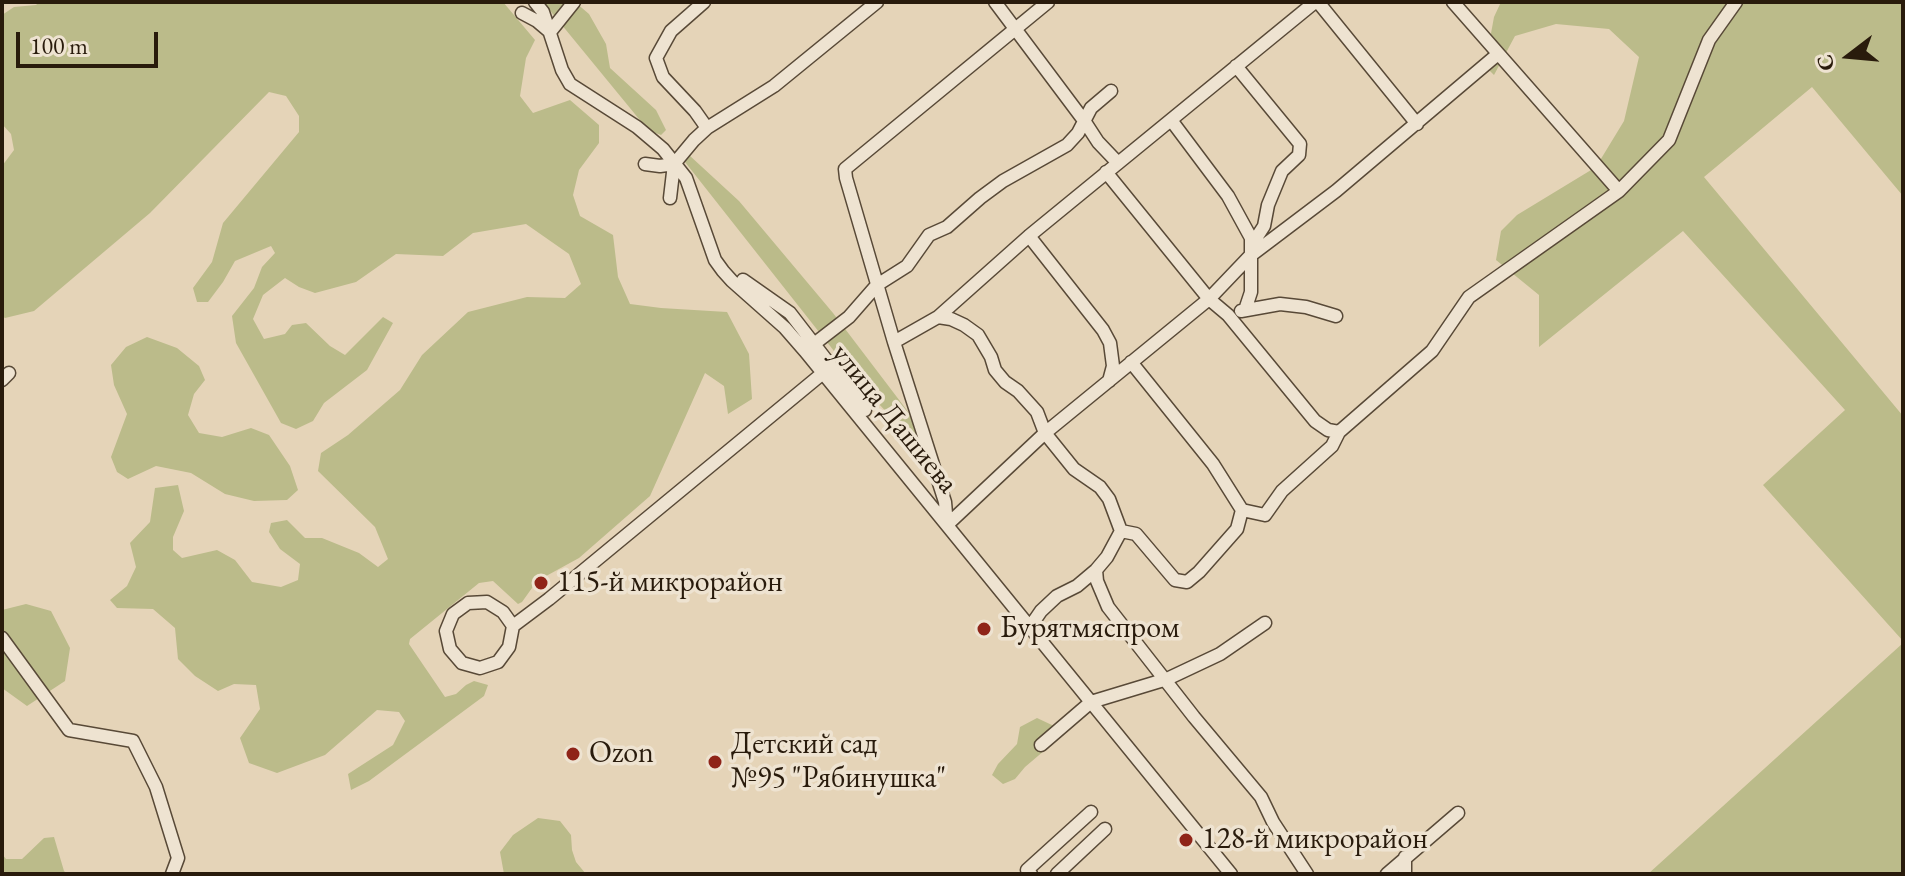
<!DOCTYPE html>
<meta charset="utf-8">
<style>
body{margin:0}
#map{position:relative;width:1905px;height:876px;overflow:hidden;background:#e5d4b8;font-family:"EB Garamond",serif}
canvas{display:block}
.frame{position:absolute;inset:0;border:4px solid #291b0c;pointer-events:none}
.north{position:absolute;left:1809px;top:16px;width:80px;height:80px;-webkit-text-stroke:6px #eee3d1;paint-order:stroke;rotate:254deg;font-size:22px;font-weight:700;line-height:32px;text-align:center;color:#291b0c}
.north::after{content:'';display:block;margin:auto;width:28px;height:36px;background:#291b0c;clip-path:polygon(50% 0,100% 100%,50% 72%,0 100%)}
.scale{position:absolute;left:16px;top:32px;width:142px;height:36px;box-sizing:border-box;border:4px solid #291b0c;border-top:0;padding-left:10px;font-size:24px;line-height:28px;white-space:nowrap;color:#291b0c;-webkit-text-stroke:6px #eee3d1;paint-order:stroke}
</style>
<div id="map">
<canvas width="1905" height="876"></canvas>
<div class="frame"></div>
<div class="north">С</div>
<div class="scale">100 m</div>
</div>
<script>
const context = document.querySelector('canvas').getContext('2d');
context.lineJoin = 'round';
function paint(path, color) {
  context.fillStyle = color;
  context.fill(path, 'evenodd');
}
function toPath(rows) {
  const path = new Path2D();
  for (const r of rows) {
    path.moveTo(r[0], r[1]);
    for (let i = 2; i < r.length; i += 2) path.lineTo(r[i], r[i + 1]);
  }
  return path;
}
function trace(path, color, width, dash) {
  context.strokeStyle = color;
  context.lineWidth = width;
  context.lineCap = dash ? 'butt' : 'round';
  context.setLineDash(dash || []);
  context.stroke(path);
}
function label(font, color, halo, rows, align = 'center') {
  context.font = font + ' "EB Garamond",serif';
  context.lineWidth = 7;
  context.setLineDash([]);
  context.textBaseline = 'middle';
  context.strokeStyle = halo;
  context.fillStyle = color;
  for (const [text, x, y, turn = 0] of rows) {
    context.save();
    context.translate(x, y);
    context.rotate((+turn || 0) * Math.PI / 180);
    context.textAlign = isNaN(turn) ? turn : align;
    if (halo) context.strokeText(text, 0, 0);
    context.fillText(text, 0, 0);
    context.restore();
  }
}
paint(toPath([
 [39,2,503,2,535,40,526,58,520,96,533,113,570,100,599,125,599,143,579,170,573,195,580,216,613,235,618,277,630,304,661,308,727,312,749,354,752,399,728,414,724,386,705,373,650,496,579,558,537,581,522,602,518,604,493,581,479,583,410,639,409,644,445,697,456,694,466,685,474,681,488,685,484,696,369,781,351,790,348,774,393,745,405,721,399,712,377,710,325,755,277,773,249,763,240,738,260,709,256,685,234,684,218,691,195,676,178,659,175,628,153,609,117,608,110,600,127,586,136,567,130,543,150,522,155,488,178,485,184,511,173,537,173,550,182,558,217,550,235,560,252,582,281,587,298,580,300,564,280,549,269,532,271,523,287,520,305,538,322,538,359,553,378,567,388,559,375,527,318,471,321,453,348,435,400,390,422,355,468,312,527,297,565,298,581,284,569,254,526,224,473,233,443,256,396,254,356,282,315,293,299,287,285,278,263,295,253,319,264,339,285,334,292,325,306,323,330,346,345,355,383,317,393,323,367,370,324,403,313,421,296,429,281,423,236,343,232,316,254,288,262,267,275,253,271,246,235,261,223,282,208,302,197,302,193,288,212,262,223,223,299,132,299,116,286,96,269,92,150,213,34,311,5,318,2,316,2,166,14,150,11,134,2,124,2,15,14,7,36,5],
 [543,2,575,2,589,14,606,44,610,68,656,110,666,130,661,135,648,130],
 [1501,2,1903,2,1903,196,1812,87,1704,177,1903,416,1903,641,1763,485,1845,410,1683,231,1539,347,1539,295,1496,260,1501,231,1517,215,1596,167,1624,121,1639,57,1609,29,1556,24,1515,36,1494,75,1485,66,1494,17],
 [689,155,739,201,833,313,909,413,919,442,912,447,894,420,860,384,685,162],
 [147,337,177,348,199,366,205,380,194,394,188,415,199,433,222,437,251,428,269,435,290,466,298,490,287,500,254,501,225,494,191,473,156,466,128,479,117,472,111,457,127,414,114,385,111,365,126,347],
 [26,604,51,611,70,648,65,681,27,706,2,688,2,610],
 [1903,643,1903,874,1648,874],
 [1037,718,1054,726,1058,739,1025,767,1015,779,1003,784,992,775,998,764,1017,744,1020,727],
 [538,818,560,821,571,835,572,850,576,862,586,874,504,874,500,852,513,835],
 [54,837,64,871,67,874,2,874,2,854,6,859,22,859,44,838]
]), '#bbbb8a');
const minor = toPath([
 [535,2,543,12,562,70,570,84,637,127,663,149,686,178,715,260,723,271,732,281,785,328,805,351,1231,874],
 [704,2,671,31,656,58,663,77,695,111,707,128],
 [995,2,1085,122,1098,142,1118,163],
 [1318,2,1417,124],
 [1453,2,1619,191],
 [522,13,537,21,550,32,574,2],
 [1236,66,1300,144,1299,155,1282,171,1268,205,1264,226,1251,246],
 [1171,120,1228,196,1251,238,1251,292,1245,310],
 [645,164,660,166,674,164],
 [1106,172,1209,299,1228,315,1315,421,1328,430,1339,432],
 [670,198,674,164,694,140,707,128,774,86,877,2],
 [1029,236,1103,330,1110,343,1113,366,1109,381],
 [743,280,790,313,865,410],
 [1241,311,1280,304,1306,307,1336,316],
 [938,317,951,319,964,325,978,335,991,357,995,370,1005,382,1018,391,1037,412,1045,433,1074,469,1100,487,1109,499,1121,531],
 [894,342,938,317,1029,236,1315,2],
 [805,351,849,317,877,285,907,266,929,235,947,227,980,198,1003,181,1067,145,1078,133,1091,108,1111,91],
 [1131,362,1213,464,1242,510],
 [2,380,9,373],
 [947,525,1045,433,1209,299,1250,256,1336,191,1498,54],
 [947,525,945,502,894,342,846,178,845,169,1048,2],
 [1096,570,1097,581,1108,607,1194,717,1261,797,1273,822,1307,874],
 [513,626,503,612,487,602,468,603,453,614,446,631,450,649,462,663,480,668,498,662,509,647,513,626,549,599,823,373],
 [1030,627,1041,611,1057,596,1077,586,1096,570,1107,557,1121,531,1136,534,1175,580,1187,582,1199,572,1237,529,1242,510,1265,515,1282,491,1332,446,1339,432,1432,351,1469,297,1619,191,1669,140,1709,40,1736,2],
 [2,638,69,730,133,741,156,787,178,858,172,874],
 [1041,745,1091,702,1167,679,1220,654,1265,623],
 [1031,874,1027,870,1091,812],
 [1057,874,1105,829],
 [1387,874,1458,813],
 [1405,874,1405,857]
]);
trace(minor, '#584937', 15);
trace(minor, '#eee3d1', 12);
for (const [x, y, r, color] of [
 [541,583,8,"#8f2418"],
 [984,629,8,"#8f2418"],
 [573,754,8,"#8f2418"],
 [715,762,8,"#8f2418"],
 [1186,840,8,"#8f2418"]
]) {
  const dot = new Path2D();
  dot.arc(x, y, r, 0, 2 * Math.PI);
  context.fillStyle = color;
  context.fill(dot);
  trace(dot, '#eee3d1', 3);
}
label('30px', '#291b0c', '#eee3d1', [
 ["улица Дашиева",894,419,51]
]);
label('30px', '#291b0c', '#eee3d1', [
 ["115-й микрорайон",557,583],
 ["Бурятмяспром",1000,629],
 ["Детский сад",731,745],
 ["№95 \"Рябинушка\"",731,779],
 ["Ozon",589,754],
 ["128-й микрорайон",1202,840]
], 'left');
</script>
